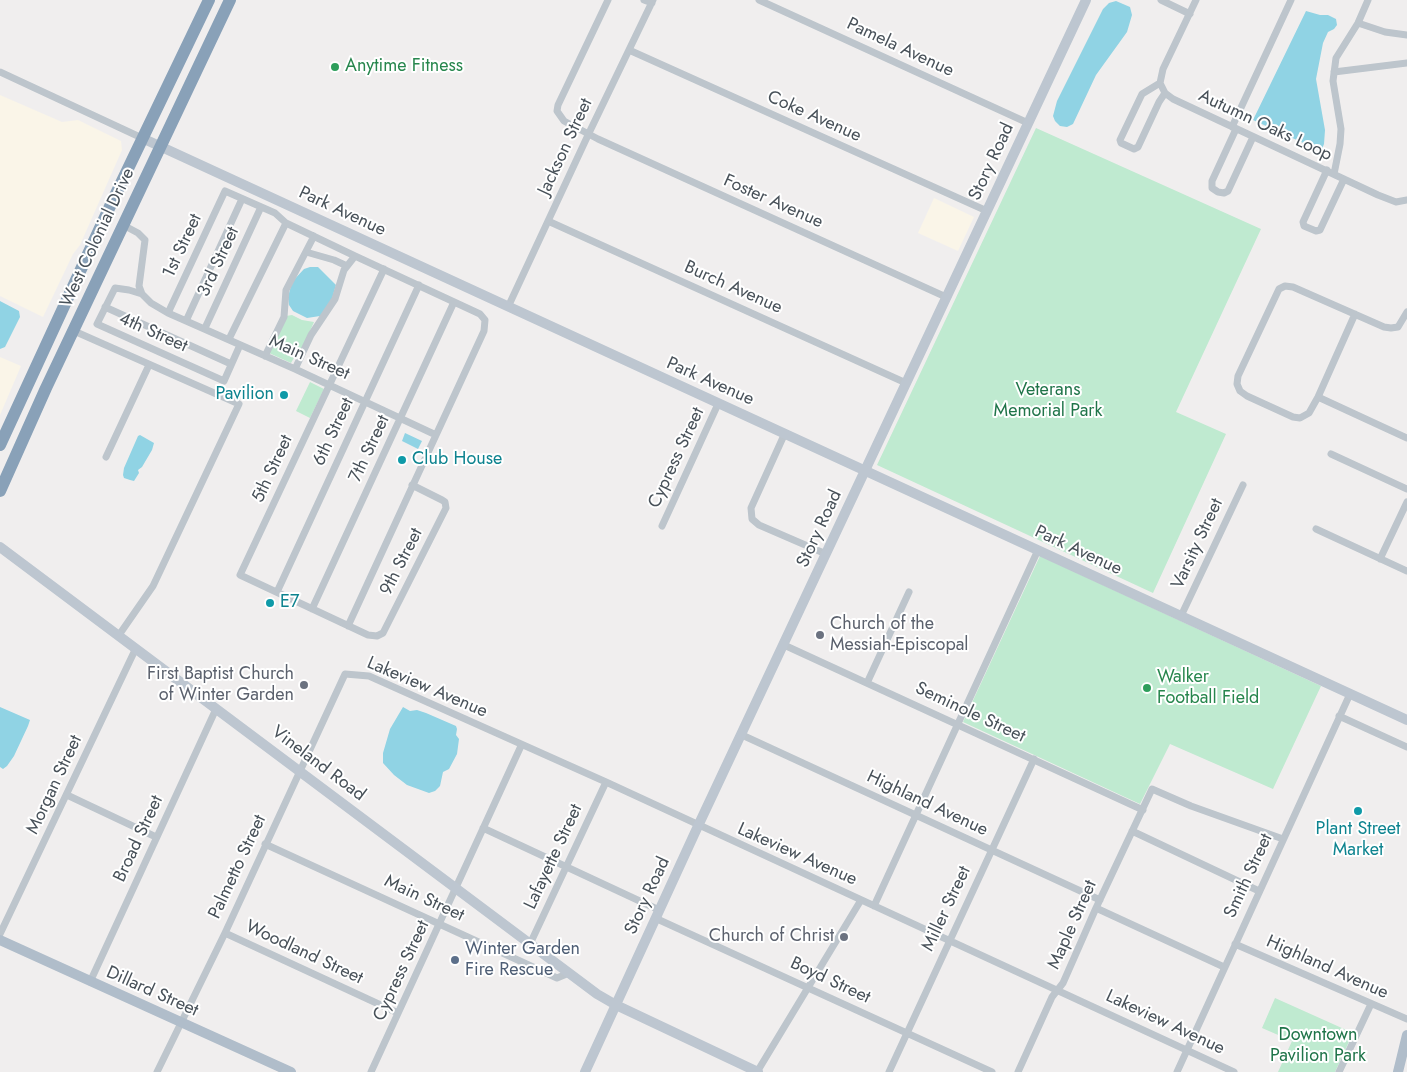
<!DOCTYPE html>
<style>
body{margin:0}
canvas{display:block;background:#f0eeee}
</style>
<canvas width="1407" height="1072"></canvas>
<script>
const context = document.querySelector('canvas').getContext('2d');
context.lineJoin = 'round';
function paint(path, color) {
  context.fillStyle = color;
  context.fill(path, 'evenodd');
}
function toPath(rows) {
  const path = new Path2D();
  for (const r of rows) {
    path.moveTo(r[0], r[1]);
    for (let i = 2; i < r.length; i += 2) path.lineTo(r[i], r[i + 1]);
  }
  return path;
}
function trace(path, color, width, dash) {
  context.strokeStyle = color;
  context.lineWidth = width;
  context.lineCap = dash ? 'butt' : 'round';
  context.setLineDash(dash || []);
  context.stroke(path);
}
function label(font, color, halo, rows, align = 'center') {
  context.font = font + ' Jost,sans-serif';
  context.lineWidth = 4;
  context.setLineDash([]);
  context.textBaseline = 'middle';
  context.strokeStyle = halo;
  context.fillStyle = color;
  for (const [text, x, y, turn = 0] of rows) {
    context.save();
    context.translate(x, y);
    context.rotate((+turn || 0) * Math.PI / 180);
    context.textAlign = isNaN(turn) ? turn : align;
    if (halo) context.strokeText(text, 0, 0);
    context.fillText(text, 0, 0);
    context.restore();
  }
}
paint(toPath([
 [0,95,62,122,78,120,121,141,122,150,80,245,73,254,43,317,0,296],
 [934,198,974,217,958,251,918,233],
 [0,357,21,366,0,415]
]), '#faf5e8');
paint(toPath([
 [1036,128,1261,229,1176,412,1226,434,1153,593,877,465],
 [292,315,302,320,314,322,299,355,295,356,291,363,269,353,286,316],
 [310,382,324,389,310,418,296,411],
 [1040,556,1321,686,1273,789,1170,744,1140,804,963,722],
 [1275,998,1353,1033,1335,1072,1278,1072,1292,1041,1262,1028]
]), '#bfead0');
paint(toPath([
 [1116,1,1130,7,1132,15,1127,32,1096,75,1073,124,1067,127,1060,126,1055,121,1053,116,1057,101,1103,9,1109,3],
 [1306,11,1320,15,1328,15,1336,19,1337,25,1334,29,1328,32,1323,43,1316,79,1325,130,1324,144,1321,151,1253,120],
 [310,267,318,267,336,285,331,302,320,316,307,318,293,311,289,305,288,297,292,282,304,269],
 [0,301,19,311,20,317,5,347,0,349],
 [405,433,422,441,418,449,402,441],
 [140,435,154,443,152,450,142,467,138,470,139,473,134,481,130,480,124,478,123,475,124,468,138,436],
 [0,707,30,720,28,726,14,756,7,766,3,769,0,767],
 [403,707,410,711,417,710,426,713,456,726,457,729,456,735,459,739,457,754,449,769,443,772,440,786,435,791,429,793,407,785,394,775,383,763,383,753,390,729]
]), '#90d3e4');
trace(toPath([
 [608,0,558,105,557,111,564,121,598,139,946,297],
 [644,0,652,3],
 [759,0,1028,123],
 [1161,0,1190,14],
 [1196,0,1163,69,1160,83,1165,93,1173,99,1378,195,1396,202,1407,200],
 [1358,23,1385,32,1407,35],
 [629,50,987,211],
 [0,72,142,138],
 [1334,72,1407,63],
 [1160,83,1142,94,1120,140,1121,143,1134,149,1138,147,1159,102,1165,93],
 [1232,127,1291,0],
 [1236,129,1212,181,1212,188,1218,192,1224,193,1228,191,1253,137],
 [1327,170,1303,222,1304,226,1316,231,1320,230,1344,179],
 [1334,174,1340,144,1341,129,1333,81,1336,58,1358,23,1368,0],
 [548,221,906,383],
 [123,225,138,233,145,240,139,286,142,294,151,303,168,313,295,369,436,435],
 [306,252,334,260,347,266],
 [384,269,240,575,368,635,377,636,383,633,446,508,445,502,442,500,412,485],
 [142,294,129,290,115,288,97,324,224,381,240,345],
 [105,307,231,364],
 [508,307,589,133,653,0],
 [168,313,225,191,275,213,286,223,355,256],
 [1355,314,1318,397,1309,413,1300,418,1293,417,1247,396,1240,391,1237,384,1238,376,1279,289,1285,286,1293,287,1384,327,1391,328,1398,327,1407,312],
 [186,321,242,199],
 [205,328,261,207],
 [74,331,239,404,153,586,119,635],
 [229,339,286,223],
 [265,356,284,317,286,290,314,236],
 [295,369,311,335,335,299,344,270,355,256,480,314,485,320,484,331,348,626],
 [1318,397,1407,438],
 [785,433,751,508,752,519,759,525,826,554],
 [1331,454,1407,489],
 [106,457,149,365],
 [662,526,718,404],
 [1316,529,1407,571],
 [1380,559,1407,502],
 [277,592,419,285],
 [312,609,454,302],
 [1181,616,1243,485],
 [784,645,1143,810],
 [867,683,909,592],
 [1339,716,1407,747],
 [742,735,1100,900],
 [67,795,156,837],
 [483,828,659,910],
 [1132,831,1259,891],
 [265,844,557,978,569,973],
 [874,906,1038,550],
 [1096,908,1224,967],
 [655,918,992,1072],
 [225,933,398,1013],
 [0,934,136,648],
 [530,944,606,782],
 [1235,944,1407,1019],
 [90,982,216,709],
 [157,1072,225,933,345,674,369,676,606,782,1234,1072],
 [371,1072,521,746],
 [757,1072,861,900],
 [889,1072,1034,759],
 [1018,1072,1052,997,1063,983,1096,908,1152,789,1191,806,1283,839],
 [1177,1072,1350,694],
 [1339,1072,1371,1004]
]), '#bdc5cc', 7);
trace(toPath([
 [142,138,1407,720],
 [0,547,597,994,616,1005,758,1072],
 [585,1072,698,826,1086,0]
]), '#bdc6d0', 10);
trace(toPath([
 [0,940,291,1072],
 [1398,1072,1407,1035]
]), '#b0bdca', 10);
trace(toPath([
 [0,445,112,202,209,0],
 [0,491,46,388,230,0]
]), '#89a1b8', 12);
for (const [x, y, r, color] of [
 [335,67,5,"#2e9e5b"],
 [284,395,5,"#0f9aa8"],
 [402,460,5,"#0f9aa8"],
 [270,603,5,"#0f9aa8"],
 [820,635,5,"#6b7280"],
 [304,685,5,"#6b7280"],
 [1147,688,5,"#2e9e5b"],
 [1358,811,5,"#0f9aa8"],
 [844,937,5,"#6b7280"],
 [455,960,5,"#5c6f8a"]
]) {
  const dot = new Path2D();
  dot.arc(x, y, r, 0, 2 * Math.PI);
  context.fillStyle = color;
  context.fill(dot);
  trace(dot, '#fff', 2);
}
label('18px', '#485159', '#fff', [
 ["Pamela Avenue",900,48,25],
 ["Coke Avenue",814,117,24],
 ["Autumn Oaks Loop",1265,126,25],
 ["Jackson Street",566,147,-65],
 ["Story Road",992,162,-65],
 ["Foster Avenue",773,202,24],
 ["Park Avenue",342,212,25],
 ["West Colonial Drive",98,238,-65],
 ["1st Street",183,246,-65],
 ["3rd Street",219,262,-65],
 ["Burch Avenue",733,288,24],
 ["4th Street",153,333,24],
 ["Main Street",309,358,24],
 ["Park Avenue",710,382,24],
 ["6th Street",334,432,-65],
 ["7th Street",370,449,-65],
 ["Cypress Street",677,458,-65],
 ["5th Street",273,469,-65],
 ["Story Road",820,529,-65],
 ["Varsity Street",1198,544,-65],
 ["Park Avenue",1078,551,25],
 ["9th Street",402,562,-63],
 ["Lakeview Avenue",427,688,23],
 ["Seminole Street",970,713,25],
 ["Vineland Road",318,764,37],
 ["Morgan Street",55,785,-65],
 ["Highland Avenue",927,804,25],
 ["Broad Street",139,839,-65],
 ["Lakeview Avenue",797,855,24],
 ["Lafayette Street",554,857,-65],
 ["Palmetto Street",238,867,-65],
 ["Smith Street",1249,876,-65],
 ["Story Road",648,896,-65],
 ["Main Street",424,899,25],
 ["Miller Street",947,909,-65],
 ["Maple Street",1073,925,-66],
 ["Woodland Street",304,953,25],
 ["Highland Avenue",1327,968,24],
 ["Cypress Street",402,971,-65],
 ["Boyd Street",830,981,25],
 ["Dillard Street",152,992,24],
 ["Lakeview Avenue",1165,1023,25]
]);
label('18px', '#27864d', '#fff', [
 ["Anytime Fitness",345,67],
 ["Walker",1157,678],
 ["Football Field",1157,699]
], 'left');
label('18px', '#1f7449', '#fff', [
 ["Veterans",1048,391],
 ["Memorial Park",1048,412],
 ["Downtown",1318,1036],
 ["Pavilion Park",1318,1057]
]);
label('18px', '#0d838f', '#fff', [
 ["Pavilion",274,395,"right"],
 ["Club House",412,460],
 ["E7",280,603],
 ["Plant Street",1358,830,"center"],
 ["Market",1358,851,"center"]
], 'left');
label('18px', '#5b616d', '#fff', [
 ["Church of the",830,625,"left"],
 ["Messiah-Episcopal",830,646,"left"],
 ["First Baptist Church",294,675],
 ["of Winter Garden",294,696],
 ["Church of Christ",834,937]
], 'right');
label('18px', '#4e5e75', '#fff', [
 ["Winter Garden",465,950],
 ["Fire Rescue",465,971]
], 'left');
</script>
